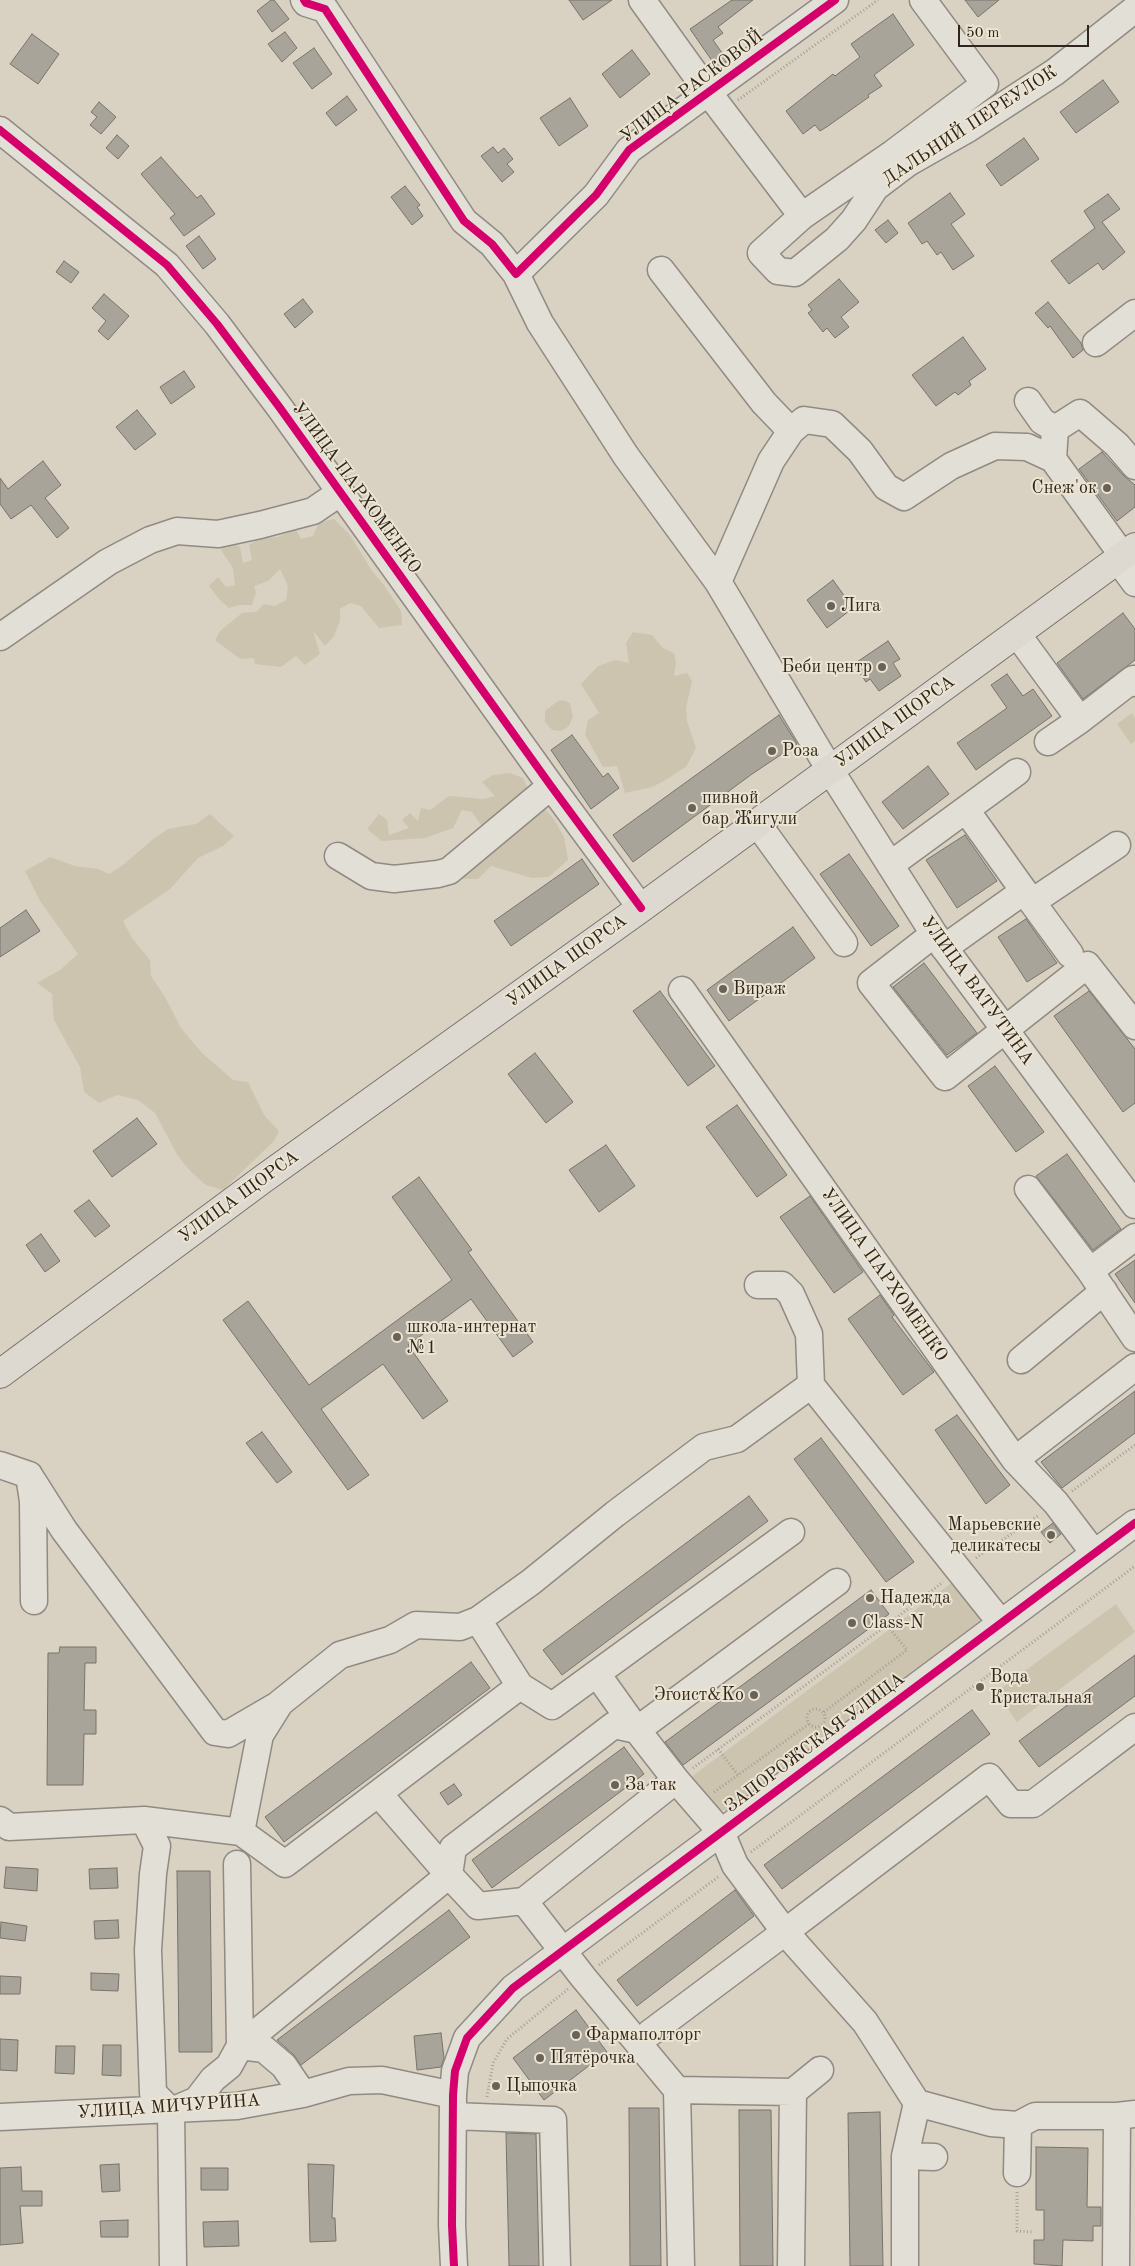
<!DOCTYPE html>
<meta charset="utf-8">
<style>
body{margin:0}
#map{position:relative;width:1135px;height:2266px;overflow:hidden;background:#d9d2c3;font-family:"Old Standard TT",serif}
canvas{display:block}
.scale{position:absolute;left:958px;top:25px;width:131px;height:22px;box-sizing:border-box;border:2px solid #2f251c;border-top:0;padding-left:6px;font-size:15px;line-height:18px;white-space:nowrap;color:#2f251c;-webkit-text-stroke:4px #ece4d2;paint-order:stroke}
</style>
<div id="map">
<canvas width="1135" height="2266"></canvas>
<div class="scale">50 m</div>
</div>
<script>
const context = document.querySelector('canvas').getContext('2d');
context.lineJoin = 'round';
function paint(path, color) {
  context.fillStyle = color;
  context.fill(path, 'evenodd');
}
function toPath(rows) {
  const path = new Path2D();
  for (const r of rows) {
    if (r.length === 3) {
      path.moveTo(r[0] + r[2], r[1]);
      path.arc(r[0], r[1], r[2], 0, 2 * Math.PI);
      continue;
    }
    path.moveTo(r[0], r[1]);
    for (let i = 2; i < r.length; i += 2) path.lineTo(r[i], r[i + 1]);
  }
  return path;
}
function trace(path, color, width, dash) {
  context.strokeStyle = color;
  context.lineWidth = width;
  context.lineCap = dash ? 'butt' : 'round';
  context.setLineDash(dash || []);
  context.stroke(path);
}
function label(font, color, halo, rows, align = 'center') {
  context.font = font + ' "Old Standard TT",serif';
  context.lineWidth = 4;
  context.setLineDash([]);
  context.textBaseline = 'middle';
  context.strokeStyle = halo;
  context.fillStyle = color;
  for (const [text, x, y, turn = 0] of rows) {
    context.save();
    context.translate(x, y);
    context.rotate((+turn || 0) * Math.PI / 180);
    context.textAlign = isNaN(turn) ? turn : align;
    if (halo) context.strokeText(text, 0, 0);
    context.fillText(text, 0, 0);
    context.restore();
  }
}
paint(toPath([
 [334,519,350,535,372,571,384,585,401,611,402,625,379,628,361,606,350,603,340,609,340,621,334,636,325,646,313,631,320,654,305,665,296,656,281,667,255,664,254,658,240,659,215,640,220,631,242,613,256,612,264,604,275,606,286,600,288,586,280,569,268,581,254,586,256,592,252,605,240,605,229,608,220,600,209,586,218,577,226,587,235,585,233,568,221,550,226,541,240,547,243,563,252,560,249,545,261,538,278,537,296,529,301,539,313,536,319,522],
 [633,632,652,635,663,648,674,653,676,663,674,676,687,673,692,681,686,708,687,721,696,748,686,767,664,781,652,787,625,793,617,766,603,767,585,735,588,720,599,713,581,684,598,666,615,660,629,663,626,643],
 [563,700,570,703,573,716,569,726,561,731,552,730,545,722,545,711,558,701],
 [1132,713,1135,718,1135,741,1131,744,1117,724],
 [510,773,523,778,531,795,554,819,564,837,568,860,549,877,532,878,491,866,478,879,458,879,491,839,472,812,462,810,453,828,425,838,382,841,367,829,379,814,387,820,389,835,409,828,402,820,410,813,418,821,421,808,430,810,449,796,483,799,495,796,482,782,493,775],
 [210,814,234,836,223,846,198,858,170,889,123,921,132,938,150,960,151,976,165,997,181,1028,202,1053,233,1080,248,1082,264,1115,279,1131,274,1141,223,1190,206,1185,190,1171,178,1156,155,1113,138,1100,117,1095,99,1103,84,1092,80,1067,54,1020,52,994,37,983,60,970,78,954,40,901,25,871,50,857,75,866,98,869,109,874,123,865,152,840,168,829,196,824],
 [957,1579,988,1618,732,1811,713,1809,687,1780],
 [1116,1604,1135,1632,1017,1722,996,1692]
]), '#cdc4af');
const building = toPath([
 [271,0,274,0,289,19,272,32,257,11,271,0],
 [569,0,612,0,583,20,569,0],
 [732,0,753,0,718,27,723,33,713,40,727,60,717,68,690,29,732,0],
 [965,0,999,0,978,17,965,0],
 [893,14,914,45,874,75,882,86,868,95,869,97,828,126,820,131,815,125,803,134,786,111,833,74,835,76,860,57,851,44,893,14],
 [285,32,297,48,282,62,268,44,285,32],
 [32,34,59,54,38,84,10,64,32,34],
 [314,48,332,74,312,89,293,63,314,48],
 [632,50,650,74,620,98,602,74,632,50],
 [1103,80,1119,102,1076,133,1060,112,1103,80],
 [347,96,357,110,336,126,326,113,347,96],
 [570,98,588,126,559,146,540,118,570,98],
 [99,102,116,117,101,134,90,125,97,117,91,112,99,102],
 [117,135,129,146,118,159,106,148,117,135],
 [1024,138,1039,159,1001,186,986,165,1024,138],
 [493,147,498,153,504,148,513,159,507,164,514,172,502,182,481,156,493,147],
 [161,157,197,198,201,195,215,214,184,236,170,218,175,214,141,174,161,157],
 [405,186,420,205,417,207,423,216,412,225,391,197,405,186],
 [950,193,965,214,951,224,974,256,953,270,941,252,937,255,927,241,922,244,908,223,950,193],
 [1108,194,1120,209,1102,222,1125,252,1103,270,1098,263,1069,284,1051,261,1095,228,1084,211,1108,194],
 [888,220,898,233,886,243,875,230,888,220],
 [199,236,216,259,203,269,186,246,199,236],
 [64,261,79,272,71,283,56,272,64,261],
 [839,279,859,302,841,317,849,327,835,338,827,328,823,332,808,313,812,310,808,305,839,279],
 [104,294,129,316,108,340,98,331,106,321,92,308,104,294],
 [303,299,313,312,295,328,284,314,303,299],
 [1048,302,1081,343,1083,350,1073,358,1050,326,1048,328,1035,313,1048,302],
 [963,337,986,369,969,381,971,385,958,395,955,392,936,406,912,375,963,337],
 [184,371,195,387,171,404,160,387,184,371],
 [137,410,156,434,135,450,116,427,137,410],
 [1102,452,1124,476,1135,485,1135,507,1117,521,1079,469,1102,452],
 [43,461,61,485,45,498,69,528,57,538,31,505,11,519,0,504,0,478,8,489,43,461],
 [833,580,853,608,827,628,807,600,833,580],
 [1123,613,1135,629,1135,660,1083,699,1057,663,1123,613],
 [888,641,900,659,893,663,901,676,879,691,870,679,866,682,854,664,888,641],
 [1007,674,1023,696,1033,689,1052,716,976,770,957,743,1007,708,991,685,1007,674],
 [779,715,797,744,752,774,633,862,613,835,779,715],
 [572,735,603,777,608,773,619,788,591,809,551,750,572,735],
 [928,766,949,794,903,829,882,802,928,766],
 [965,835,997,881,957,908,926,860,965,835],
 [849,854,899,926,871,946,820,874,849,854],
 [582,859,599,884,511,946,494,921,582,859],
 [26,910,40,931,0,957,0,928,26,910],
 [1026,919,1057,963,1027,982,998,937,1026,919],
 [793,927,815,958,729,1021,707,990,793,927],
 [924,963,977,1033,947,1055,893,987,924,963],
 [660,991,715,1066,688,1086,633,1011,660,991],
 [1089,991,1135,1049,1135,1103,1123,1112,1054,1016,1089,991],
 [535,1053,573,1102,546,1123,508,1074,535,1053],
 [995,1066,1044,1132,1016,1152,968,1086,995,1066],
 [737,1105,787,1175,757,1197,706,1127,737,1105],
 [137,1118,157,1144,112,1177,93,1151,137,1118],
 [606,1145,635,1186,599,1212,569,1170,606,1145],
 [1067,1154,1121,1229,1093,1250,1036,1176,1067,1154],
 [419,1177,472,1250,468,1252,533,1342,513,1357,471,1299,408,1345,448,1401,423,1419,383,1364,321,1409,369,1475,348,1490,223,1320,248,1301,309,1385,452,1280,392,1197,419,1177],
 [810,1196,863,1272,834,1293,780,1217,810,1196],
 [89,1200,110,1226,95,1237,74,1211,89,1200],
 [41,1234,60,1261,45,1272,26,1245,41,1234],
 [1135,1260,1135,1303,1115,1274,1135,1260],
 [880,1295,894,1315,892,1317,934,1372,903,1395,848,1319,880,1295],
 [1135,1391,1135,1433,1062,1488,1041,1462,1135,1391],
 [957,1415,1010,1485,986,1504,935,1430,957,1415],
 [262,1432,292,1472,277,1483,246,1443,262,1432],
 [821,1438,914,1562,886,1582,794,1459,821,1438],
 [749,1496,768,1521,562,1675,543,1650,749,1496],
 [1053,1523,1061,1534,1050,1543,1041,1532,1053,1523],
 [871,1590,889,1614,683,1765,665,1742,871,1590],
 [60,1647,96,1647,96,1663,85,1663,84,1710,96,1710,96,1734,84,1734,83,1785,47,1785,48,1653,59,1653,60,1647],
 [1135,1655,1135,1696,1039,1767,1019,1741,1135,1655],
 [471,1662,490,1688,284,1842,265,1817,471,1662],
 [972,1710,990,1734,782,1889,764,1865,972,1710],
 [624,1747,644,1774,492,1888,472,1860,624,1747],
 [454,1784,462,1795,448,1805,440,1793,454,1784],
 [6,1867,38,1869,37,1891,4,1888,6,1867],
 [117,1868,118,1888,90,1889,89,1869,117,1868],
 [177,1871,210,1871,212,2052,179,2052,177,1871],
 [735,1890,754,1916,637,2006,617,1980,735,1890],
 [449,1910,470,1937,301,2065,294,2055,277,2040,449,1910],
 [118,1920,119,1938,95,1939,94,1921,118,1920],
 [1,1922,27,1926,25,1941,0,1938,1,1922],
 [91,1973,119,1974,118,1991,91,1990,91,1973],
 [0,1976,21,1977,20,1994,0,1994,0,1976],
 [576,2010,607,2052,544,2100,513,2058,576,2010],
 [441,2033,444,2058,441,2067,417,2070,414,2036,441,2033],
 [0,2039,18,2040,17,2071,0,2070,0,2039],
 [103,2045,121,2045,121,2076,102,2075,103,2045],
 [56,2046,75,2046,74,2074,55,2073,56,2046],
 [629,2108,659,2108,661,2266,630,2266,629,2108],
 [739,2110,771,2110,773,2266,740,2266,739,2110],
 [880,2112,883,2266,850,2266,848,2113,880,2112],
 [506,2133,536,2134,539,2266,509,2266,506,2133],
 [1036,2147,1088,2148,1087,2207,1101,2207,1101,2226,1093,2226,1093,2241,1063,2240,1062,2266,1034,2264,1034,2240,1044,2240,1044,2210,1036,2210,1036,2147],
 [119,2164,120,2191,102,2192,100,2165,119,2164],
 [308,2164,334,2165,332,2218,335,2218,336,2241,310,2242,308,2164],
 [21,2167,22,2191,42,2191,42,2206,20,2206,23,2243,0,2245,0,2168,21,2167],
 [201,2168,228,2168,228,2190,201,2190,201,2168],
 [128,2220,128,2237,101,2237,100,2221,128,2220],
 [238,2221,239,2246,204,2247,203,2222,238,2221]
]);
paint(building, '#a9a49a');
trace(building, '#78736a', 1);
const minor = toPath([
 [304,0,306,3,325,9,464,221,492,244,516,274,540,323,626,456,718,582,830,770,934,934,1135,1205],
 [642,0,708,92,802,216],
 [923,0,985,84,892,154,802,216,761,253,778,271,795,273,837,239,854,220,875,188,908,163,966,130,1055,72,1135,9],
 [0,130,167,265,217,324,280,408,551,786,641,908],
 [661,270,764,403,791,431,771,461,718,582],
 [516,274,596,195,629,150,835,0],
 [1096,343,1135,313],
 [1028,401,1042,421,1055,429],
 [791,431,804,420,832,424,860,451,886,487,904,497,951,466,995,446,1027,447,1053,459,1123,556],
 [1053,459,1055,429,1080,413,1117,445,1135,466],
 [1118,560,1135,583],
 [1017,634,1080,720,1048,742],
 [0,637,108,562,150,540,177,531,218,534,260,525,313,511,341,492],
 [1080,720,1133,679,1135,683],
 [757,823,844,943],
 [338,856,371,876,394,879,438,874,449,871,551,786],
 [890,865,1017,772],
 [1024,891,1070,954],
 [1032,902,1117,845],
 [934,934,871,983,945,1077,1087,965,1135,1026],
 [944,948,1024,891,966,810],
 [682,990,1015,1460,1056,1503,1094,1553],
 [1028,1189,1090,1271,1135,1338],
 [1090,1271,1135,1237],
 [1021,1360,1104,1291],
 [811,1385,1001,1623],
 [1015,1460,1135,1367],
 [0,1465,29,1475,33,1501,34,1601],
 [29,1475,64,1530,215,1732,228,1734,276,1706],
 [597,1674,637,1730],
 [520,1686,478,1620,531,1582,615,1514,704,1447,737,1439,811,1385,809,1334,791,1294,782,1285,758,1285],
 [676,1780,637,1730,837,1582],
 [379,1794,449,1875],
 [0,1820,9,1827,144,1820,241,1832,260,1735,280,1703,340,1655,390,1640,416,1625,460,1627,478,1620],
 [144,1820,157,1846,153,1874,148,1950,153,2093,171,2111,173,2266],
 [241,1832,285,1864,520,1686,552,1706,791,1532],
 [237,1864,240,2046,449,1875,478,1906,524,1901],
 [449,1875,453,1848,614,1725,637,1730],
 [650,2033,785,1932,735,1865,721,1832,676,1780,524,1901,583,1977,677,2090,793,2092],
 [677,2090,681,2266],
 [176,2109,197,2100,213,2079,229,2066,240,2046,264,2049,284,2066,303,2094],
 [453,2116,553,2120,557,2266],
 [0,2117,237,2106,303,2094,349,2081,382,2080,453,2095],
 [1018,2125,1035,2116,1117,2116],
 [905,2156,917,2103],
 [1017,2173,1018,2125,991,2123,917,2103,865,2022,785,1932,989,1777,1011,1804,1033,1804,1135,1727],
 [454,2266,452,2225,453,2095,455,2071,467,2038,513,1988,1135,1523],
 [791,2266,793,2092,820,2070],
 [905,2266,905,2156,934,2157],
 [1116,2266,1117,2116,1135,2114]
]);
const major = toPath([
 [0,1374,263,1179,641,908,1135,547]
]);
trace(minor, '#908a82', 29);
trace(major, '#78736a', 30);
trace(toPath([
 [738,100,878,0],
 [1072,1491,1135,1445],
 [976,1558,1039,1515],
 [816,1718,9],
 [824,1712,907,1650,887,1625],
 [718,1749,738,1775,809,1724],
 [693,1768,887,1625,943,1582],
 [714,1792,738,1775],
 [751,1852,1135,1566],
 [599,1965,718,1877],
 [487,2097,493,2063,507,2039,568,1989],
 [1017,2192,1017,2231,1033,2232]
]), '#a39f98', 3, [1, 2.5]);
trace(minor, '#e2dfd7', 26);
trace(major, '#ddd9d0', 28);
trace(toPath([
 [304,0,306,3,325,9,464,221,492,244,516,274,596,195,629,150,835,0],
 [0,130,167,265,217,324,280,408,551,786,641,908],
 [454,2266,452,2225,453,2095,455,2071,467,2038,513,1988,1135,1523]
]), '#d6006c', 8);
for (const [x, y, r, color] of [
 [1107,488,5,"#6a6256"],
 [831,606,5,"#6a6256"],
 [882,667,5,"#6a6256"],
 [772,751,5,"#6a6256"],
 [692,808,5,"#6a6256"],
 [723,989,5,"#6a6256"],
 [397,1337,5,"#6a6256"],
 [1051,1535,5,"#6a6256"],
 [870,1598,5,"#6a6256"],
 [852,1623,5,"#6a6256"],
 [980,1687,5,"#6a6256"],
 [754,1695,5,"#6a6256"],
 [615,1785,5,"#6a6256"],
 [576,2035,5,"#6a6256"],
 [540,2058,5,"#6a6256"],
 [496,2086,5,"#6a6256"]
]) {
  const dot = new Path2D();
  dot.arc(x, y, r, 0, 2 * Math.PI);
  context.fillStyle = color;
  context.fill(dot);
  trace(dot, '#ece4d2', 2);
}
label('18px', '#2f251c', '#ece4d2', [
 ["УЛИЦА РАСКОВОЙ",692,87,-37],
 ["ДАЛЬНИЙ ПЕРЕУЛОК",970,126,-33],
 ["УЛИЦА ПАРХОМЕНКО",356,488,54],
 ["УЛИЦА ЩОРСА",895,722,-36],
 ["УЛИЦА ЩОРСА",567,961,-36],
 ["УЛИЦА ВАТУТИНА",977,991,54],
 ["УЛИЦА ЩОРСА",239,1197,-36],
 ["УЛИЦА ПАРХОМЕНКО",884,1275,55],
 ["ЗАПОРОЖСКАЯ УЛИЦА",815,1743,-37],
 ["УЛИЦА МИЧУРИНА",169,2107,-4]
]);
label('18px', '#2f251c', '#ece4d2', [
 ["Снеж'ок",1097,488,"right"],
 ["Лига",841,606],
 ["Беби центр",872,667,"right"],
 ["Роза",782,751],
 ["пивной",702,798],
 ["бар Жигули",702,819],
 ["Вираж",733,989],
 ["школа-интернат",407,1327],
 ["№1",407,1348],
 ["Марьевские",1041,1525,"right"],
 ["деликатесы",1041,1546,"right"],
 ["Надежда",880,1598],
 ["Class-N",862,1623],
 ["Вода",990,1677],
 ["Кристальная",990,1698],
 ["Эгоист&Kо",744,1695,"right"],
 ["За так",625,1785],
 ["Фармаполторг",586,2035],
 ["Пятёрочка",550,2058],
 ["Цыпочка",506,2086]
], 'left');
</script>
